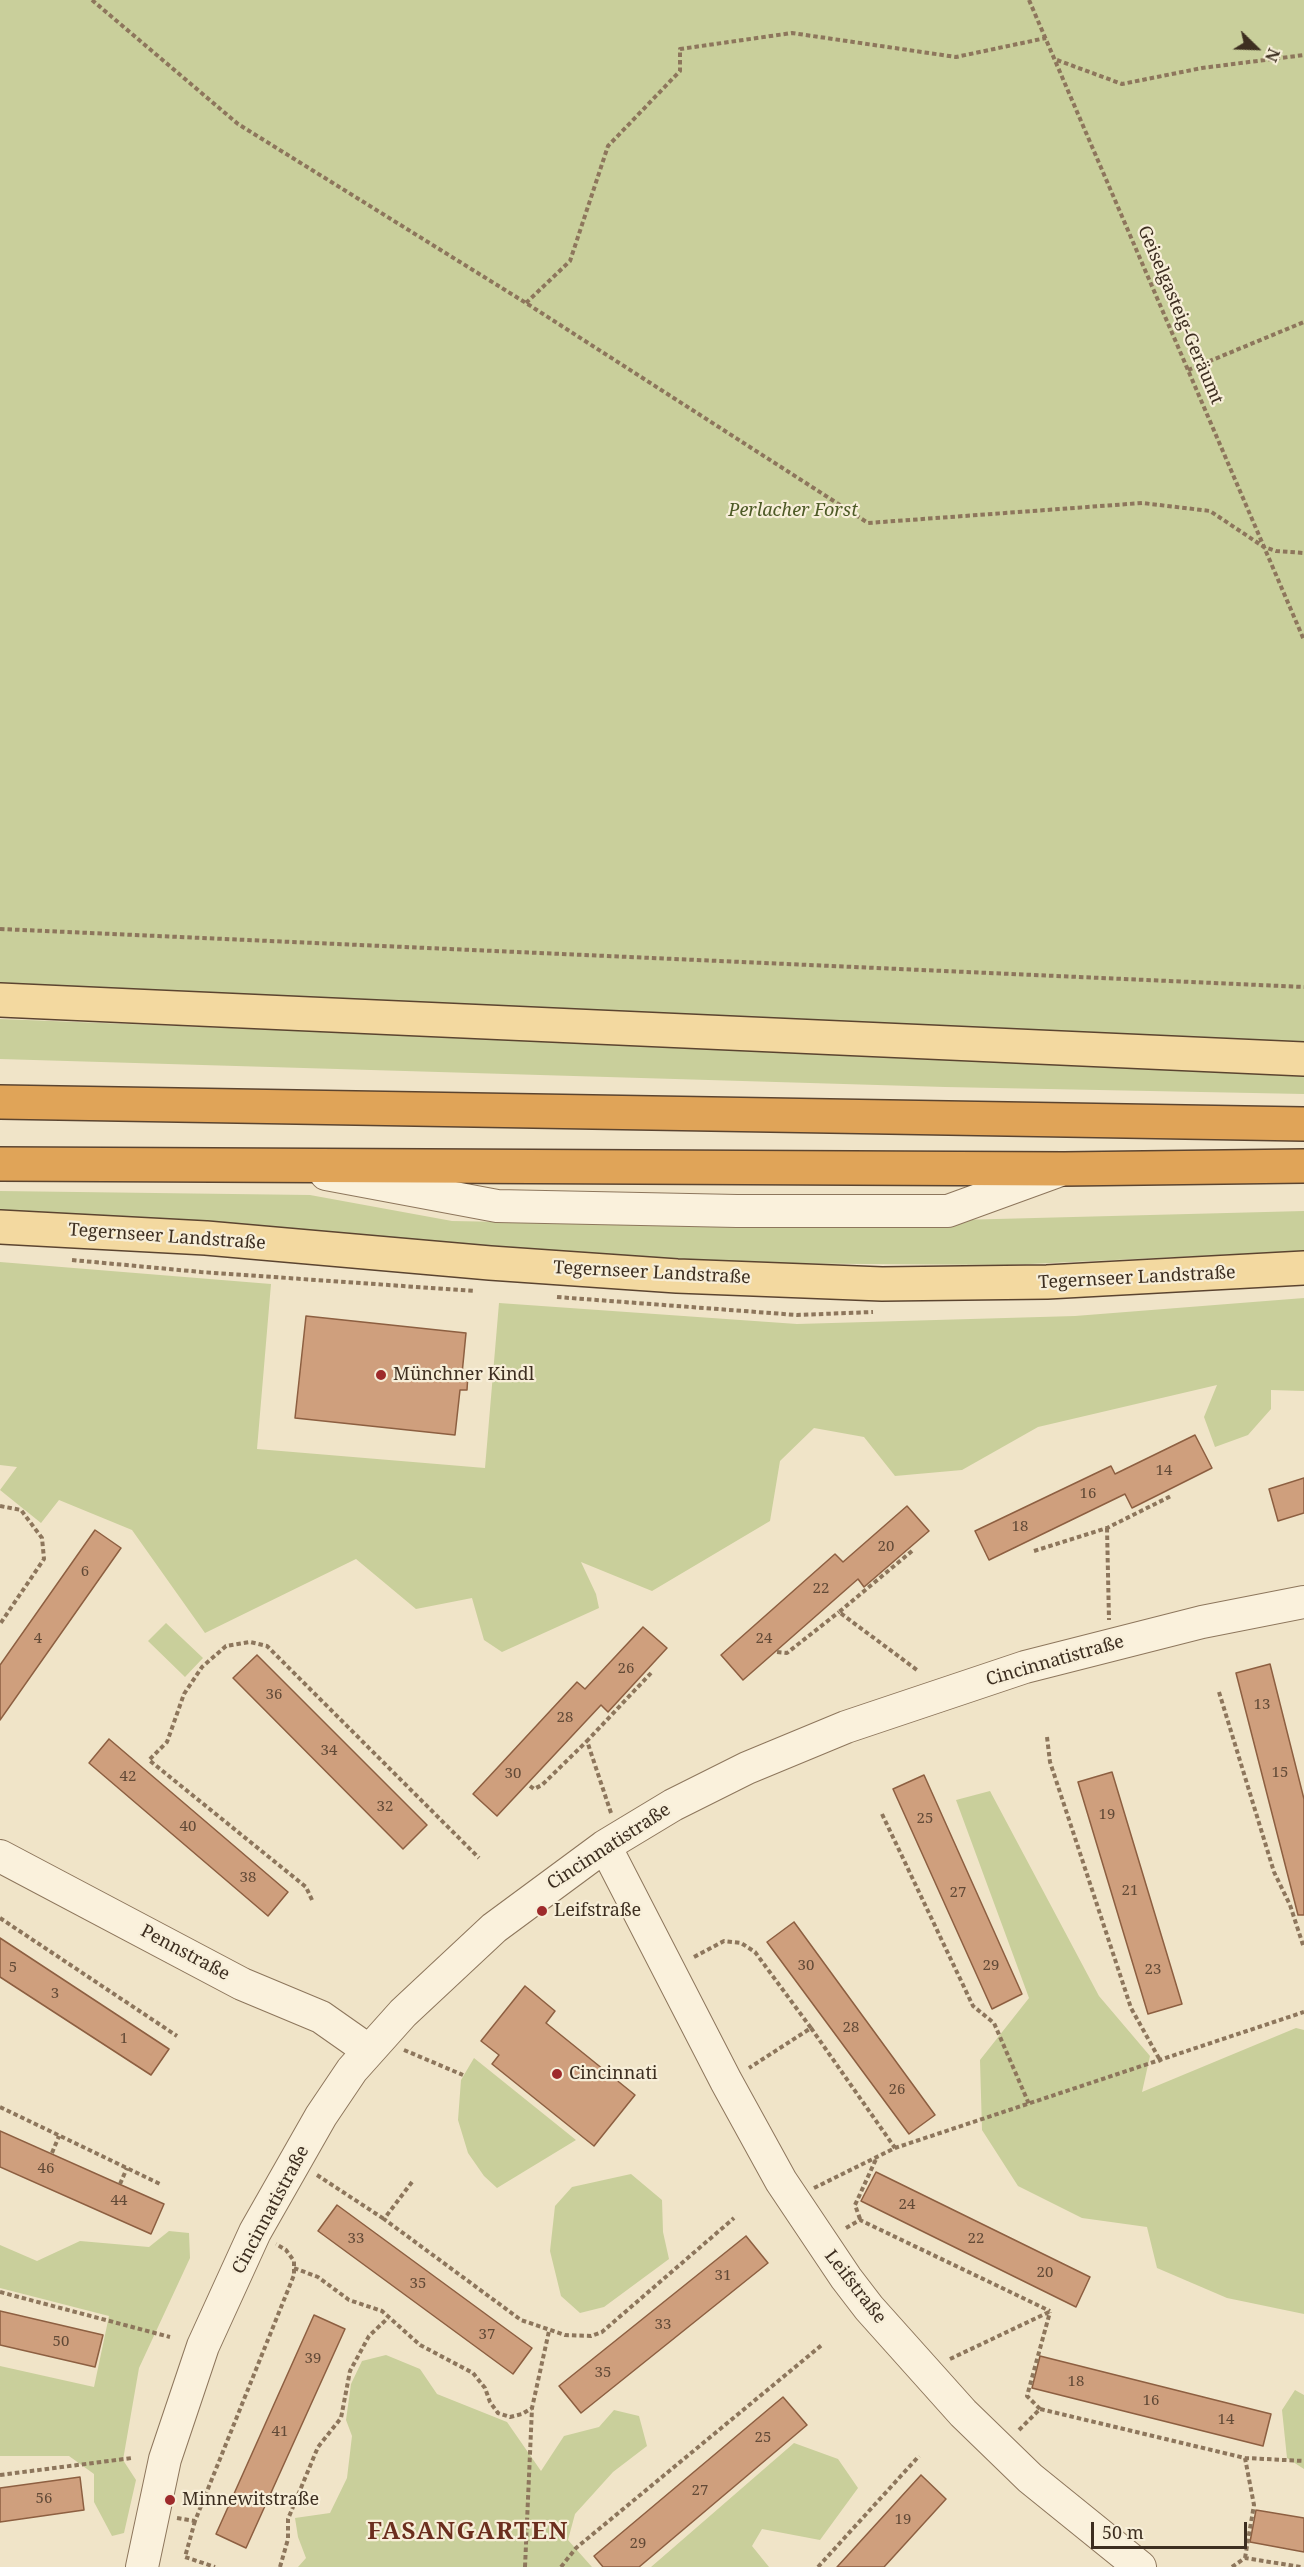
<!DOCTYPE html>
<meta charset="utf-8">
<style>
body{margin:0}
#map{position:relative;width:1304px;height:2567px;overflow:hidden;background:#f0e4c8;font-family:"Noto Serif",serif}
canvas{display:block}
.north{position:absolute;left:1226px;top:18px;width:60px;height:60px;-webkit-text-stroke:4px #f7eed8;paint-order:stroke;rotate:113deg;font-size:16px;font-weight:700;line-height:24px;text-align:center;color:#3d2e20}
.north::after{content:'';display:block;margin:auto;width:21px;height:27px;background:#3d2e20;clip-path:polygon(50% 0,100% 100%,50% 72%,0 100%)}
.scale{position:absolute;left:1091px;top:2522px;width:156px;height:27px;box-sizing:border-box;border:3px solid #3d2e20;border-top:0;padding-left:8px;font-size:18px;line-height:21px;white-space:nowrap;color:#3d2e20;-webkit-text-stroke:4px #f7eed8;paint-order:stroke}
</style>
<div id="map">
<canvas width="1304" height="2567"></canvas>
<div class="north">N</div>
<div class="scale">50 m</div>
</div>
<script>
const context = document.querySelector('canvas').getContext('2d');
context.lineJoin = 'round';
function paint(path, color) {
  context.fillStyle = color;
  context.fill(path, 'evenodd');
}
function toPath(rows) {
  const path = new Path2D();
  for (const r of rows) {
    path.moveTo(r[0], r[1]);
    for (let i = 2; i < r.length; i += 2) path.lineTo(r[i], r[i + 1]);
  }
  return path;
}
function trace(path, color, width, dash) {
  context.strokeStyle = color;
  context.lineWidth = width;
  context.lineCap = dash ? 'butt' : 'round';
  context.setLineDash(dash || []);
  context.stroke(path);
}
function label(font, color, halo, rows, align = 'center') {
  context.font = font + ' "Noto Serif",serif';
  context.lineWidth = 4.5;
  context.setLineDash([]);
  context.textBaseline = 'middle';
  context.strokeStyle = halo;
  context.fillStyle = color;
  for (const [text, x, y, turn = 0] of rows) {
    context.save();
    context.translate(x, y);
    context.rotate((+turn || 0) * Math.PI / 180);
    context.textAlign = isNaN(turn) ? turn : align;
    if (halo) context.strokeText(text, 0, 0);
    context.fillText(text, 0, 0);
    context.restore();
  }
}
paint(toPath([
 [0,0,1304,0,1304,1045,0,985],
 [0,1019,977,1057,1304,1072,1304,1094,945,1087,0,1059],
 [0,1191,310,1195,452,1221,727,1226,1304,1211,1304,1251,1009,1265,726,1263,0,1217],
 [0,1262,271,1284,257,1449,485,1468,499,1303,797,1324,1075,1316,1304,1298,1304,1391,1271,1390,1271,1409,1248,1435,1215,1447,1204,1417,1217,1385,1038,1427,962,1470,895,1476,864,1437,814,1428,780,1461,770,1521,652,1591,581,1562,596,1594,599,1608,502,1652,484,1640,472,1598,416,1609,356,1559,205,1633,132,1530,59,1500,41,1523,0,1490,17,1467,0,1465],
 [166,1623,203,1658,185,1677,148,1641],
 [990,1791,1099,1996,1150,2056,1142,2092,1296,2028,1304,2030,1304,2314,1227,2298,1157,2268,1147,2227,1082,2218,1018,2186,982,2130,980,2060,1029,1998,956,1800],
 [474,2058,576,2140,497,2188,484,2176,468,2153,458,2120,461,2080],
 [631,2174,662,2200,663,2232,669,2259,604,2307,580,2313,561,2296,550,2251,555,2206,572,2187],
 [169,2231,189,2233,190,2258,139,2368,123,2460,136,2480,124,2533,112,2536,94,2502,94,2474,69,2456,0,2456,0,2366,94,2387,109,2316,0,2288,0,2245,37,2261,80,2241,149,2247],
 [386,2355,420,2369,437,2394,507,2422,541,2471,564,2436,599,2427,614,2410,639,2416,647,2446,613,2472,575,2514,568,2540,592,2567,298,2567,306,2558,298,2537,295,2518,330,2513,347,2478,352,2436,346,2420,351,2384,362,2361],
 [1295,2390,1304,2395,1304,2469,1287,2458,1282,2410],
 [794,2443,838,2459,858,2488,820,2540,762,2529,752,2546,769,2567,651,2567]
]), '#c9cf9b');
const building = toPath([
 [306,1316,466,1333,462,1374,468,1374,467,1390,460,1390,455,1435,295,1418,306,1316],
 [1195,1435,1212,1468,1132,1508,1125,1494,989,1560,975,1531,1111,1466,1115,1474,1195,1435],
 [1304,1478,1304,1513,1278,1521,1269,1489,1304,1478],
 [907,1506,929,1531,864,1587,858,1579,743,1680,721,1655,835,1554,843,1562,907,1506],
 [95,1530,121,1548,0,1720,0,1665,95,1530],
 [643,1627,667,1648,608,1712,601,1705,497,1816,473,1794,577,1682,585,1689,643,1627],
 [257,1655,427,1825,403,1849,233,1678,257,1655],
 [1270,1664,1304,1799,1304,1915,1298,1915,1236,1673,1270,1664],
 [109,1739,288,1892,268,1916,89,1763,109,1739],
 [1112,1772,1182,2004,1148,2014,1078,1782,1112,1772],
 [924,1775,1022,1994,992,2009,893,1789,924,1775],
 [794,1922,935,2115,909,2134,767,1942,794,1922],
 [0,1938,169,2049,151,2075,0,1977,0,1938],
 [525,1986,555,2011,546,2023,635,2095,594,2146,492,2064,499,2055,481,2041,525,1986],
 [0,2131,164,2204,151,2234,0,2167,0,2131],
 [876,2172,1090,2277,1076,2307,861,2201,876,2172],
 [337,2205,532,2348,513,2374,318,2231,337,2205],
 [746,2236,768,2263,581,2413,559,2386,746,2236],
 [0,2311,103,2335,95,2367,0,2345,0,2311],
 [314,2315,345,2329,246,2548,216,2534,314,2315],
 [1040,2356,1271,2414,1263,2446,1032,2388,1040,2356],
 [783,2397,807,2425,639,2567,603,2567,594,2556,783,2397],
 [921,2475,946,2499,884,2567,837,2567,921,2475],
 [80,2477,84,2510,0,2522,0,2488,80,2477],
 [1256,2510,1304,2518,1304,2552,1250,2542,1256,2510]
]);
paint(building, '#cf9f7d');
trace(building, '#8d5f41', 1.5);
const minor = toPath([
 [326,1174,497,1206,737,1211,948,1211,1058,1171],
 [605,1846,726,2081,781,2181,846,2278,869,2308,963,2413,1030,2478,1140,2567],
 [0,1856,242,1984,321,2017,368,2050],
 [142,2567,165,2459,203,2346,255,2232,321,2116,352,2070,403,2013,494,1928,605,1846,673,1805,747,1768,846,1727,1025,1667,1202,1622,1304,1602]
]);
const major = toPath([
 [0,1000,1304,1059],
 [0,1227,206,1238,490,1263,677,1276,882,1284,1047,1282,1304,1268]
]);
const highway = toPath([
 [0,1102,1304,1124],
 [0,1164,1064,1169,1304,1166]
]);
trace(minor, '#8d765c', 34);
trace(major, '#5b4430', 36);
trace(highway, '#5b4430', 36);
trace(toPath([
 [92,0,238,124,526,303,868,523,1142,503,1210,511,1264,547,1276,551,1304,553],
 [1029,0,1304,640],
 [1057,60,1122,84,1202,68,1304,55],
 [526,303,570,261,608,146,680,71,680,49,792,33,956,57,1046,38],
 [1188,370,1304,322],
 [0,929,1304,987],
 [72,1260,201,1272,475,1291],
 [557,1297,797,1315,873,1312],
 [0,1506,21,1510,42,1538,44,1559,0,1624],
 [1107,1528,1109,1620],
 [912,1551,839,1612,917,1670],
 [1034,1551,1107,1528,1171,1496],
 [777,1652,787,1653,839,1612],
 [1219,1692,1274,1872,1290,1905,1304,1948],
 [1047,1737,1050,1762,1131,2008,1161,2062],
 [530,1786,534,1789,542,1785,587,1741],
 [611,1813,587,1741,651,1673],
 [882,1814,973,2006,994,2023,1029,2104],
 [312,1900,306,1887,149,1760,167,1742,184,1694,202,1667,226,1646,250,1642,267,1646,479,1858],
 [0,1918,177,2036],
 [694,1957,724,1941,741,1943,755,1952,811,2028,749,2068],
 [811,2028,895,2148],
 [404,2050,463,2075],
 [0,2107,160,2184],
 [52,2153,59,2136],
 [317,2175,384,2219],
 [412,2182,384,2219,521,2320,565,2335,591,2336,602,2332,734,2218],
 [120,2184,127,2168],
 [814,2188,895,2148,1304,2012],
 [860,2219,855,2205,877,2157],
 [846,2228,860,2220,1050,2311],
 [294,2268,318,2277,349,2300,382,2311,420,2345,473,2373,485,2388,490,2402,498,2413,510,2417,522,2414,532,2408],
 [0,2292,170,2337],
 [950,2359,1049,2312],
 [1040,2409,1027,2396,1050,2312],
 [1019,2430,1040,2409,1245,2458,1304,2461],
 [0,2475,132,2458],
 [177,2518,195,2521,294,2275,294,2261,286,2250,276,2244],
 [195,2521,185,2557,215,2567],
 [1245,2558,1254,2505,1245,2458],
 [280,2567,288,2539,288,2519,318,2447,341,2418,350,2371,369,2336,388,2318],
 [525,2567,532,2408,549,2331],
 [561,2567,576,2548,823,2344],
 [818,2567,919,2456],
 [1232,2567,1245,2558,1301,2567]
]), '#8d765c', 4, [4.5, 3]);
trace(minor, '#faf1dc', 32);
trace(major, '#f3d9a0', 33);
trace(highway, '#e0a458', 33);
for (const [x, y, r, color] of [
 [381,1375,6,"#9e2a2b"],
 [542,1911,6,"#9e2a2b"],
 [557,2074,6,"#9e2a2b"],
 [170,2500,6,"#9e2a2b"]
]) {
  const dot = new Path2D();
  dot.arc(x, y, r, 0, 2 * Math.PI);
  context.fillStyle = color;
  context.fill(dot);
  trace(dot, '#f7eed8', 2);
}
label('15px', '#624a37', null, [
 ["14",1164,1471],
 ["16",1088,1494],
 ["18",1020,1527],
 ["20",886,1547],
 ["6",85,1572],
 ["22",821,1589],
 ["4",38,1639],
 ["24",764,1639],
 ["26",626,1669],
 ["36",274,1695],
 ["13",1262,1705],
 ["28",565,1718],
 ["34",329,1751],
 ["15",1280,1773],
 ["30",513,1774],
 ["42",128,1777],
 ["32",385,1807],
 ["19",1107,1815],
 ["25",925,1819],
 ["40",188,1827],
 ["38",248,1878],
 ["21",1130,1891],
 ["27",958,1893],
 ["30",806,1966],
 ["29",991,1966],
 ["5",13,1968],
 ["23",1153,1970],
 ["3",55,1994],
 ["28",851,2028],
 ["1",124,2039],
 ["26",897,2090],
 ["46",46,2169],
 ["44",119,2201],
 ["24",907,2205],
 ["33",356,2239],
 ["22",976,2239],
 ["20",1045,2273],
 ["31",723,2276],
 ["35",418,2284],
 ["33",663,2325],
 ["37",487,2335],
 ["50",61,2342],
 ["39",313,2359],
 ["35",603,2373],
 ["18",1076,2382],
 ["16",1151,2401],
 ["14",1226,2420],
 ["41",280,2432],
 ["25",763,2438],
 ["27",700,2491],
 ["56",44,2499],
 ["19",903,2520],
 ["29",638,2544]
]);
label('18px', '#3d2e20', '#f7eed8', [
 ["Geiselgasteig-Geräumt",1180,315,67],
 ["Tegernseer Landstraße",167,1237,4],
 ["Tegernseer Landstraße",652,1273,3],
 ["Tegernseer Landstraße",1137,1278,-3],
 ["Cincinnatistraße",1055,1661,-16],
 ["Cincinnatistraße",609,1847,-33],
 ["Pennstraße",185,1953,28],
 ["Cincinnatistraße",271,2210,-62],
 ["Leifstraße",855,2287,52]
]);
label('italic 18px', '#4d5a26', '#f7eed8', [
 ["Perlacher Forst",793,511]
]);
label('18px', '#3d2e20', '#f7eed8', [
 ["Münchner Kindl",393,1375],
 ["Leifstraße",554,1911],
 ["Cincinnati",569,2074],
 ["Minnewitstraße",182,2500]
], 'left');
context.letterSpacing = '1.5px';
label('bold 24px', '#6b2e1e', '#f7eed8', [
 ["FASANGARTEN",468,2532]
]);
context.letterSpacing = '0px';
</script>
